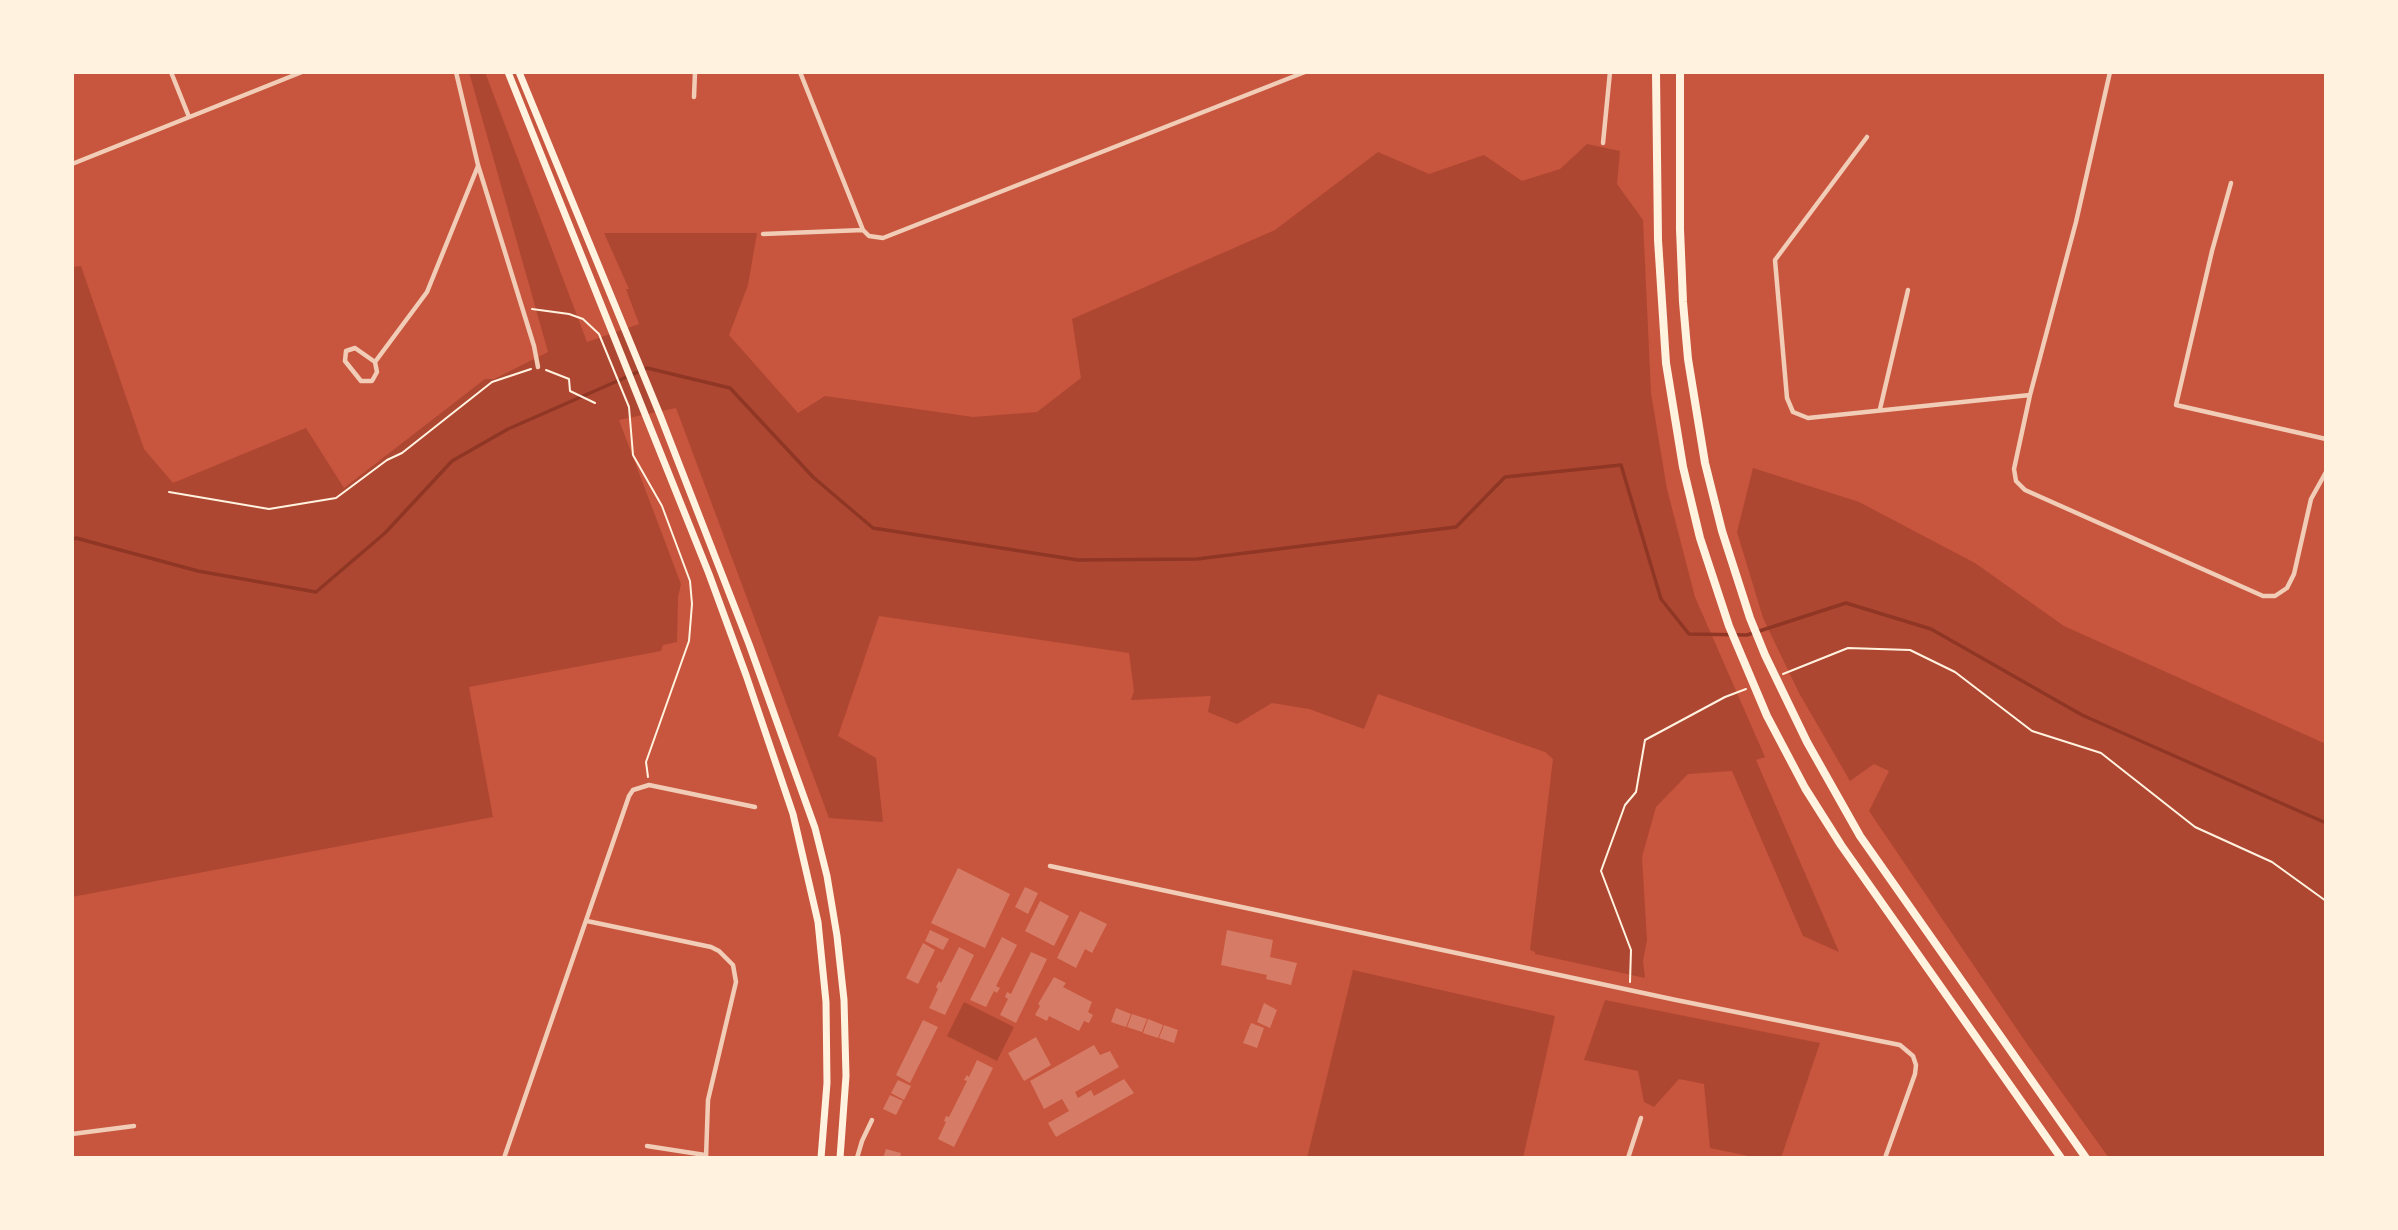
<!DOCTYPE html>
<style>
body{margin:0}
#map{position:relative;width:2398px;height:1230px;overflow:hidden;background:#c8553d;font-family:Ubuntu,sans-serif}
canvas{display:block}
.frame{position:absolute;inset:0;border:74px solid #fff3e0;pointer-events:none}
</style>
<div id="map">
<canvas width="2398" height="1230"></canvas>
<div class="frame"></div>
</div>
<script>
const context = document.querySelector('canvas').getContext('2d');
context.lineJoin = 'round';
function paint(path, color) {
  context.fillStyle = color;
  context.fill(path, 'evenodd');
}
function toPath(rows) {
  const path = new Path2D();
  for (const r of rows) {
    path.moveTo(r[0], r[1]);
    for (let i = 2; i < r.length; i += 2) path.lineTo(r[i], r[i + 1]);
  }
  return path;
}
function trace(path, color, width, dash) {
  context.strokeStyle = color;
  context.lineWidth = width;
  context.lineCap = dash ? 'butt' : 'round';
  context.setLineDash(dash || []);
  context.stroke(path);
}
paint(toPath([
 [469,72,485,72,587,342,639,324,626,289,629,289,604,233,757,233,748,285,729,335,798,413,825,396,973,417,1037,412,1081,378,1072,319,1275,230,1378,152,1429,174,1484,155,1522,181,1560,169,1587,144,1620,151,1617,184,1643,220,1651,393,1667,489,1695,597,1765,757,1756,760,1839,952,1803,936,1732,771,1688,774,1656,807,1642,857,1647,940,1643,961,1645,978,1535,954,1535,952,1530,950,1553,759,1545,752,1378,694,1364,729,1309,709,1272,703,1237,724,1208,712,1211,696,1131,700,1134,691,1129,653,879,616,838,736,876,758,883,822,829,818,676,408,619,420,681,584,678,597,677,642,663,645,661,651,469,687,493,817,72,897,72,267,81,266,144,449,173,483,306,428,344,488,485,379,494,379,548,352],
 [1753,468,1859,502,1975,563,2064,626,2326,744,2326,1158,2109,1158,2027,1044,1869,811,1889,771,1874,764,1850,781,1799,693,1763,618,1737,532],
 [1353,970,1555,1016,1523,1158,1307,1158],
 [1605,1000,1820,1043,1781,1158,1758,1158,1710,1148,1704,1084,1679,1079,1654,1107,1644,1102,1638,1071,1584,1060],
 [964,1002,1014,1027,997,1061,947,1036]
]), '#ae4732');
trace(toPath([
 [72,540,76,538,198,571,316,592,385,533,452,461,508,429,647,368,730,388,813,477,873,528,1078,560,1197,559,1456,527,1505,477,1621,465,1661,599,1689,634,1747,635,1846,603,1931,629,2082,715,2326,823]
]), '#8f3625', 3.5);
paint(toPath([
 [958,868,1010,894,985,948,931,923],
 [1025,887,1038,893,1028,914,1015,907],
 [1040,901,1069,916,1054,946,1025,931],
 [1080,911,1107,924,1092,953,1085,949,1076,968,1057,958],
 [930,930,949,939,943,950,925,941],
 [1227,930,1273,940,1270,957,1297,963,1291,985,1266,979,1267,975,1221,965],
 [1002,937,1017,945,996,986,1000,988,997,993,994,991,986,1007,970,1000],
 [923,943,935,950,918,984,906,978],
 [959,947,974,955,945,1015,929,1008,938,989,936,987,939,981,941,983],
 [1031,952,1047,959,1016,1023,1000,1015,1008,999,1005,997,1007,992,1011,994],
 [1054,977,1066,983,1063,987,1092,1002,1088,1012,1093,1015,1089,1023,1084,1021,1079,1031,1049,1016,1047,1021,1035,1015,1040,1006,1038,1004],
 [1264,1003,1277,1010,1270,1028,1257,1022],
 [1116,1008,1131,1014,1126,1027,1111,1022],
 [1132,1014,1147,1019,1142,1032,1127,1027],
 [1148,1019,1163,1025,1158,1038,1143,1033],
 [923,1020,938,1027,910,1083,896,1075],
 [1251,1023,1264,1028,1257,1048,1243,1043],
 [1164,1025,1178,1030,1174,1043,1159,1038],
 [1036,1037,1051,1065,1024,1081,1008,1053],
 [1094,1045,1100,1055,1110,1051,1119,1067,1075,1092,1078,1098,1091,1090,1094,1096,1124,1079,1134,1093,1056,1137,1048,1123,1069,1111,1062,1099,1044,1109,1030,1081],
 [977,1060,993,1068,954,1147,938,1139,946,1122,944,1121,946,1116,949,1117,967,1081,964,1080,967,1075,969,1077],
 [898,1080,911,1086,904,1100,891,1093],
 [890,1095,903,1101,896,1115,883,1109],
 [886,1149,901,1153,900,1158,883,1158]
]), '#d67c66');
trace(toPath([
 [532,309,569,314,583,319,599,334,629,407,633,455,662,506,690,581,692,604,689,641,646,762,648,777],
 [546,370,569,379,570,391,595,403],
 [169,492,269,509,336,498,387,460,402,453,492,382,531,369],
 [1783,674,1848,648,1910,650,1955,672,2032,731,2101,753,2195,827,2272,862,2326,901],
 [1630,982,1631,950,1601,871,1625,805,1636,792,1645,740,1725,697,1746,689],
 [2326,1050,2326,1075]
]), '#fff3e0', 2);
trace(toPath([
 [171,72,189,117],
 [456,72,478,165,534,346,538,367],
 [800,72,863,230],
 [2110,72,2076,222,2030,395,2014,469,2016,481,2025,490,2263,596,2275,596,2287,588,2294,574,2311,499,2326,472],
 [694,97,695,72],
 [1867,137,1775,260,1787,398,1793,412,1808,418,2030,395],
 [1603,143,1610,72],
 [72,164,302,72],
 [2231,183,2212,251,2176,405,2326,439],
 [763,234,863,230,869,236,883,238,1305,72],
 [355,348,375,362,377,372,372,381,361,381,345,361,346,351,355,348],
 [375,362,427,292,478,166],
 [1880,409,1908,290],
 [1050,866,1676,1000,1900,1045,1913,1056,1916,1065,1915,1074,1885,1158],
 [587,921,711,947,719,951,733,965,736,982,708,1100,706,1158],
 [72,1134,134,1126],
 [647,1146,705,1155],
 [504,1158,629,796,633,790,649,785,755,807],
 [857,1158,862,1141,872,1120],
 [1628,1158,1641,1118]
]), '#f1ccb7', 4.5);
trace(toPath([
 [508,72,709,574,746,675,793,814,818,922,826,1002,827,1083,821,1158],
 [519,72,660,415,749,644,815,828,827,876,837,936,844,1000,846,1076,840,1158]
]), '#fff3e0', 7);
trace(toPath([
 [1656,72,1658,240,1666,363,1683,467,1700,538,1729,626,1767,716,1805,788,1841,845,2061,1158],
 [1680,72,1680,229,1683,302,1688,359,1705,463,1722,531,1750,618,1765,655,1807,742,1860,836,2086,1158]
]), '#fff3e0', 8);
</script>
